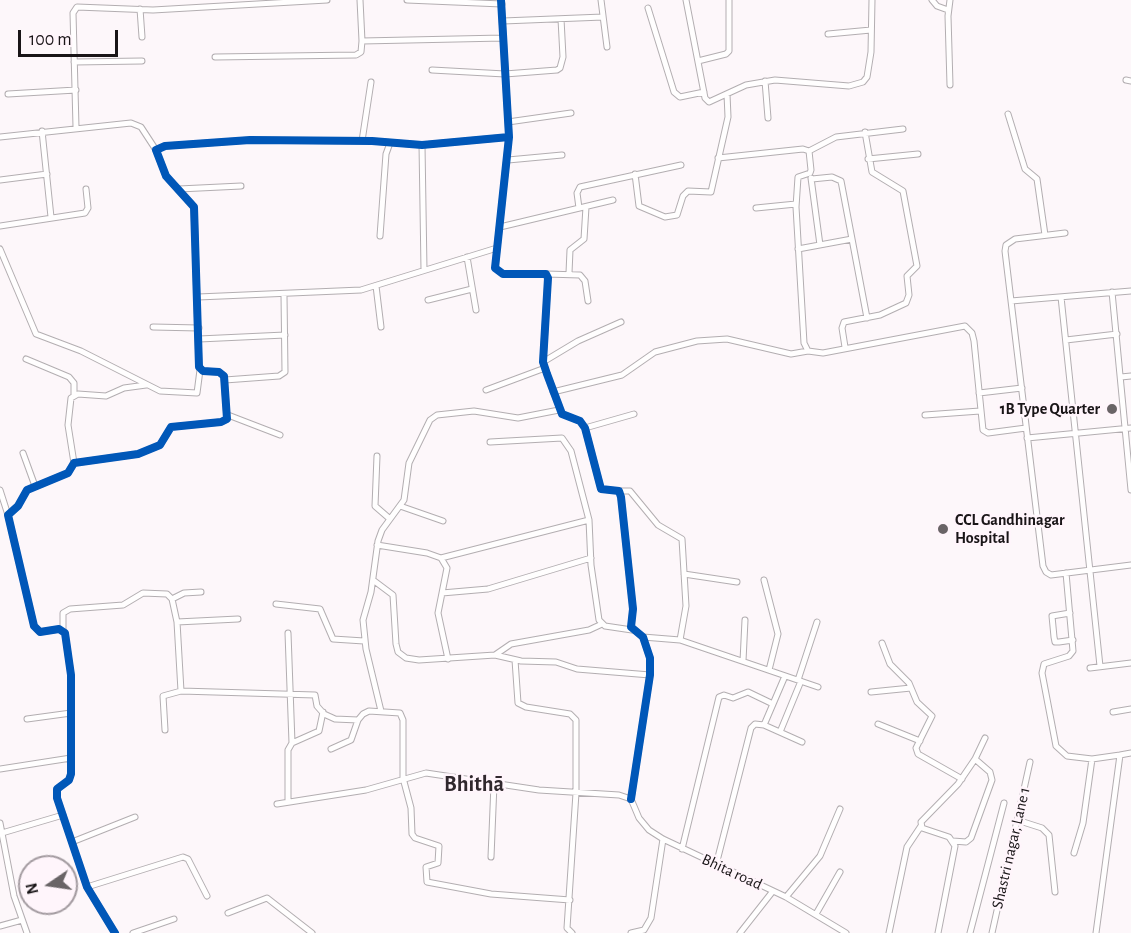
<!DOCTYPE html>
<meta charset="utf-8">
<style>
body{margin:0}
#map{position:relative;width:1131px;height:933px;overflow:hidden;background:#fdf7fa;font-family:"Alegreya Sans",sans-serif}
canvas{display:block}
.north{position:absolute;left:18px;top:855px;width:60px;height:60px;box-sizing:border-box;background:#fff5fb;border:2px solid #a39ba0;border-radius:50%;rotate:257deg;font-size:16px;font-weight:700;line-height:24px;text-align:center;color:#191517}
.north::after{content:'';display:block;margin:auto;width:21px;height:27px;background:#696466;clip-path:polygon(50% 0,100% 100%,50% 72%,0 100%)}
.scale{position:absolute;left:18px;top:30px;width:100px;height:27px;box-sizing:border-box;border:3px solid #191517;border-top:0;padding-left:8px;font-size:18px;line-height:21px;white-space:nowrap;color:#191517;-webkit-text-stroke:4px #fff5fb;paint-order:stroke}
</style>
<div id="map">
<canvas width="1131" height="933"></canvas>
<div class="north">N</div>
<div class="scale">100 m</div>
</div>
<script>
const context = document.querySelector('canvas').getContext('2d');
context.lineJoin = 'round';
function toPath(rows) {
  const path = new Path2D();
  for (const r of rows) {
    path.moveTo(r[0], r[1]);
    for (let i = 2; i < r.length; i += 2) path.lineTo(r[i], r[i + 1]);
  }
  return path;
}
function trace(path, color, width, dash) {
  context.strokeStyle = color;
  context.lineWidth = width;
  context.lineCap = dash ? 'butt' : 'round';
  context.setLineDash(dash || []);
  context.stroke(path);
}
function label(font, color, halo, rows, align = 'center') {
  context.font = font + ' "Alegreya Sans",sans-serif';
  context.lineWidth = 5;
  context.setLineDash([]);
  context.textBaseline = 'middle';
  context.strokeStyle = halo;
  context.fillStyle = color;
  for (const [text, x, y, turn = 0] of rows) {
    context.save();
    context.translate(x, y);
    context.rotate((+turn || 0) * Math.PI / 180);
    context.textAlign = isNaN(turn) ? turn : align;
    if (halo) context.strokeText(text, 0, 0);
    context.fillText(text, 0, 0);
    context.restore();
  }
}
const street = toPath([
 [360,0,362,41,503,38],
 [407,0,502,4],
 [501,0,509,137,495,268,503,274,546,274,548,278,543,362,547,374,562,414,580,421,585,428,601,489,619,491,621,497,633,609,631,627,643,637,650,658,650,675,631,799],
 [601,0,607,47],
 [686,0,705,98,709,102,746,85,775,80,849,86,863,82,867,77,871,52,872,0],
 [932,0,937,6,948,10],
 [950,0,948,16,950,85],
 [648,8,674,92,680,97,704,92],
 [140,9,142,37],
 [503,21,603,17],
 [828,34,871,30],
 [215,57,356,55,361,52,362,41],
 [698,61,726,54,729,51,729,0],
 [74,62,142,61],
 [432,70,505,74,557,70,560,68,563,57,561,19],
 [1126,80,1131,81],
 [765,81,768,118],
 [8,94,76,90],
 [1008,114,1025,169,1037,179,1045,235],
 [508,122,571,113],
 [76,127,73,13,77,7,153,10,327,0],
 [42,131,51,217],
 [0,137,131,123,141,127,156,150],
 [362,141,371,82],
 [422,145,424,270],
 [809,151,836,137,903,129],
 [718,158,803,149,809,151,811,170,810,173,798,177,796,207,804,343,808,351],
 [868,159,918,154],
 [508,160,562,155],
 [635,174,639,206,665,217,677,215,683,196,688,191,711,192,728,117,727,94],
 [811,178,820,245],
 [812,179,832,177,841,181,867,318],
 [0,180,47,174],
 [179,189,241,186],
 [579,208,577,193,580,187,681,165],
 [756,208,796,204],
 [0,226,85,213,88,208,86,189],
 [500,227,613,200],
 [1065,233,1015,239,1006,245,1005,251,1043,566,1046,572,1051,575,1131,565],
 [380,236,386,154,390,143],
 [0,249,36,334,81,351,160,391,197,393,200,370],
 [798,249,852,239],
 [467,257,476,310],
 [569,273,570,250,584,239,586,207],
 [546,274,580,275,585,281,588,301],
 [376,286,381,327],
 [1112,292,1131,490],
 [198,297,361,290,497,248],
 [1061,297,1100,666],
 [428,300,472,289],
 [1011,301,1131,291],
 [153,327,199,328],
 [199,339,285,335],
 [1066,340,1117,334],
 [845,347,842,328,844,322,880,315,906,303,909,295,907,276,917,266,903,191,872,172,865,132],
 [26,359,69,377,74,383,74,395],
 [543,362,578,341,621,322],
 [1121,377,1131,376],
 [225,380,279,376,285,372,284,295],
 [486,390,545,368],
 [553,392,622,375,655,352,697,341,727,339,791,354,808,351,823,353,965,326,972,333,974,341,983,430,988,433,1026,428],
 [979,393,1022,388],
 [228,415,280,435],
 [925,415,980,411],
 [585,428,634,414],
 [1027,438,1131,428],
 [490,442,562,438,571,451,589,520],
 [23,453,35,486],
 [377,456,375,506,390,519],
 [74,463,68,425,71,398,78,394,106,396,124,388,146,385],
 [0,490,8,515],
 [619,491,630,491,658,525,682,539,686,606,680,640],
 [400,506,443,521],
 [377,545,427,553,441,558,447,568,442,593],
 [441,558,589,520,591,565,599,620,605,626,632,630],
 [1066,573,1073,651,1069,656,1044,664,1042,673,1056,746,1067,756,1092,759],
 [684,574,737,582],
 [373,580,393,595,396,644,398,652,406,658,419,660,495,655,521,661,556,662,577,669,650,675],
 [764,580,778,634,769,670],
 [172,599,184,593,201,592],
 [276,604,320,609,333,639,364,641],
 [1070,613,1052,616,1054,637,1055,642,1059,642,1073,640],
 [177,622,238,619],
 [63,630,63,613,70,609,123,605,143,593,167,594,172,599,177,622,181,691],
 [288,633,292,743],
 [643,637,680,640,818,687],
 [882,643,890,664,909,683,917,702,932,716,916,748,918,754,962,779],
 [495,655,511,644,589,630,602,624],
 [448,659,438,613,442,593,488,589,591,558],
 [515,660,518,703,526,707,570,714,576,720,576,793,567,928,572,933],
 [743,661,745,620],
 [1090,668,1131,663],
 [798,680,817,622],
 [871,692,911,688],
 [381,711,366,649,363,620,371,592,378,541,382,530,404,500,409,463,430,420,437,415,474,411,518,418,559,410],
 [1113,712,1131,709],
 [27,719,71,713],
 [878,724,920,741],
 [764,725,785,676],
 [165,730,163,696,181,691,315,695,317,706,324,714,335,719,358,720],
 [780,732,801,681],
 [331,749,351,740,358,720,363,714,369,711,400,713,403,720,403,778,411,808,412,834,415,838,439,846,438,863,426,867,427,882,491,894,570,900],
 [0,769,71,758],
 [631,799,639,818,649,830,663,839,786,897,846,933],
 [288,802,288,750,292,743,319,731,323,712],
 [277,804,366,790,426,773,539,790,619,795,631,799],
 [1017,820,1042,828,1049,835,1055,892],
 [0,823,14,896,27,933],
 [2,833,63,815],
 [953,841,966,842,971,838,992,780,990,772,975,759],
 [72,842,135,817],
 [682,849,719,697,724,695,733,698,748,692,773,704],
 [1074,853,1083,823,1092,759,1120,755],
 [491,857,494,784],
 [716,865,751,728,755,724,764,725,802,742],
 [87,887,183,857,188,859,207,896],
 [786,897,820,856,840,809],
 [228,913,267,898,312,933],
 [816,914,840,872],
 [0,926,22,920],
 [115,933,87,887,57,798,57,789,69,780,71,774,71,675,65,633,59,629,40,632,34,626,8,515,18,506,27,490,68,473,74,463,138,454,160,445,171,427,221,422,227,419,224,376,219,372,203,371,199,367,194,207,166,176,156,150,165,146,250,140,372,141,422,145,509,137],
 [133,933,174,919],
 [631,933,644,930,651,918,663,839],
 [740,933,773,891],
 [889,933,907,847,921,826],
 [938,933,955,846,949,837,922,828,921,822,958,784,975,759,985,738],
 [970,933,1004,803],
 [992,933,1030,762],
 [1096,933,1120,755,1131,753]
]);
trace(street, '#b3aeb1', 7);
trace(street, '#fffefe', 5);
trace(toPath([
 [501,0,509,137,495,268,503,274,546,274,548,278,543,362,547,374,562,414,580,421,585,428,601,489,619,491,621,497,633,609,631,627,643,637,650,658,650,675,631,799],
 [115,933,87,887,57,798,57,789,69,780,71,774,71,675,65,633,59,629,40,632,34,626,8,515,18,506,27,490,68,473,74,463,138,454,160,445,171,427,221,422,227,419,224,376,219,372,203,371,199,367,194,207,166,176,156,150,165,146,250,140,372,141,422,145,509,137]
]), '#0057b8', 8);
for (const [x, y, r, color] of [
 [1112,409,6,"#696466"],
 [943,529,6,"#696466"]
]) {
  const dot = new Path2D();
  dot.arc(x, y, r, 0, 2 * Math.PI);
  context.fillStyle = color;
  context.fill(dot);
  trace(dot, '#fff5fb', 2);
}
label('bold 16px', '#191517', '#fff5fb', [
 ["1B Type Quarter",1100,409],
 ["CCL Gandhinagar",955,520,"left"],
 ["Hospital",955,538,"left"]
], 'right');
label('16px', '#191517', '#fff5fb', [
 ["Shastri nagar, Lane 1",1011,848,-77],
 ["Bhita road",732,872,25]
]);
label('bold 22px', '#30282d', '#fff5fb', [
 ["Bhithā",474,784]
]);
</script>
